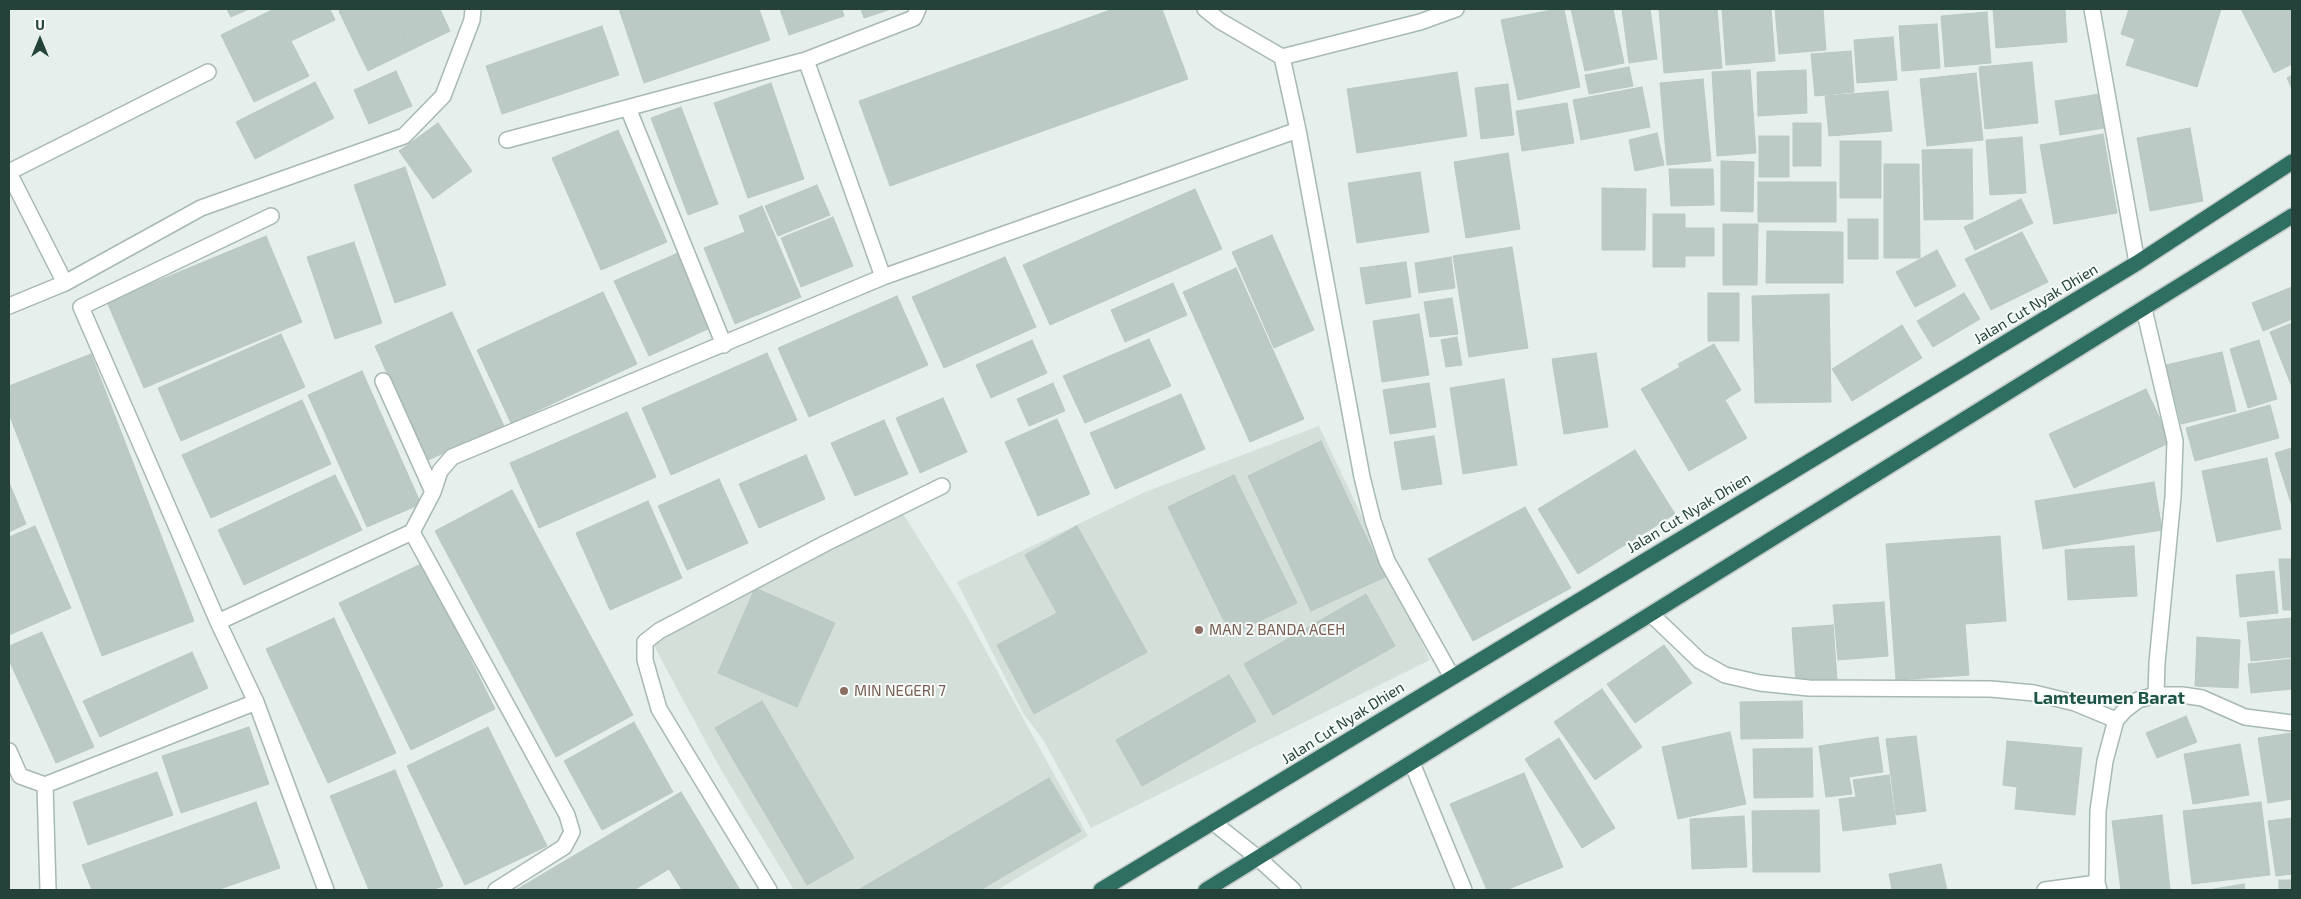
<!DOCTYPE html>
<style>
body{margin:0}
#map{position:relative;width:2301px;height:899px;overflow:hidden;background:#e6efeb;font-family:"Exo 2",sans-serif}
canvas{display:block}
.frame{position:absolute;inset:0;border:10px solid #24423a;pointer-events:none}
.north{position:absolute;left:15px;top:15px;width:50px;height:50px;-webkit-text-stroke:4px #f7fbf9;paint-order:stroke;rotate:0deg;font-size:14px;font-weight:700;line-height:20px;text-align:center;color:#24423a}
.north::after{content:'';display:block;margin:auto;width:18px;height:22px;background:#24423a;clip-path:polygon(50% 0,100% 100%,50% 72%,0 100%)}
</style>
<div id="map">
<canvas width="2301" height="899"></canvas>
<div class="frame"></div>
<div class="north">U</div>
</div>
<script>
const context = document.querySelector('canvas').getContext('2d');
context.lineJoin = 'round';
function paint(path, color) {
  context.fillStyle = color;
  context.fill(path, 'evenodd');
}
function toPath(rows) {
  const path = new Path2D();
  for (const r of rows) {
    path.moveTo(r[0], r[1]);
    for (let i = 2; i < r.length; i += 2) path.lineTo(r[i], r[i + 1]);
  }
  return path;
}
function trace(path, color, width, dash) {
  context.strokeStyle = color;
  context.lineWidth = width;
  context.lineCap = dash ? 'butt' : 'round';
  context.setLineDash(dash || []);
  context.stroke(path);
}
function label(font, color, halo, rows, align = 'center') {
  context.font = font + ' "Exo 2",sans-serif';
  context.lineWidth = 4;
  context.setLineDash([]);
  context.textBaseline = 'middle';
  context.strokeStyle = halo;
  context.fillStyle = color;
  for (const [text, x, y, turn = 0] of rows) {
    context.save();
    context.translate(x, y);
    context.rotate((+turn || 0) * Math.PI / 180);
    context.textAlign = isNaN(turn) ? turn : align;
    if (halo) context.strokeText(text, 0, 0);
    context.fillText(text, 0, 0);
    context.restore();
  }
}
paint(toPath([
 [1319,426,1430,660,1091,828,1044,741,1023,713,957,582,1145,492],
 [897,504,964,611,1088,836,997,890,794,890,721,770,653,644,796,556]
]), '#d4dfda');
const building = toPath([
 [227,9,249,9,231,17,227,9],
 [274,9,330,9,335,20,291,41,309,76,254,102,221,35,274,9],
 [344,9,440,9,450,31,411,50,402,30,358,51,339,11,344,9],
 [619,9,759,9,770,40,644,83,619,9],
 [780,9,842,9,844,16,789,35,780,9],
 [861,9,891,9,864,18,861,9],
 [1113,9,1162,9,1188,79,890,186,859,101,1113,9],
 [1557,9,1564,9,1580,87,1518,100,1501,20,1557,9],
 [1571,9,1613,9,1624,63,1585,71,1571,9],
 [1622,9,1650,9,1657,59,1629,63,1622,9],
 [1659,9,1717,9,1722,68,1664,73,1659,9],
 [1722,9,1771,9,1775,61,1726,65,1722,9],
 [1775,9,1823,9,1826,50,1779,54,1775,9],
 [1993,9,2065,9,2067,42,1996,48,1993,9],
 [2129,9,2221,9,2197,87,2126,65,2135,39,2121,34,2129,9],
 [2241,9,2292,9,2292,64,2274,73,2241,9],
 [1987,12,1991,63,1945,67,1941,16,1987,12],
 [1937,24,1940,68,1902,71,1899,26,1937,24],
 [602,26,619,75,502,114,486,66,602,26],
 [402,30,411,50,368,71,358,51,402,30],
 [1893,37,1897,80,1857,83,1854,40,1893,37],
 [1851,51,1854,92,1815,96,1811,54,1851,51],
 [2032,62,2038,123,1985,129,1979,67,2032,62],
 [1629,67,1633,86,1589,94,1585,75,1629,67],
 [1750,70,1756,153,1717,156,1712,72,1750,70],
 [1806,70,1807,113,1758,116,1757,72,1806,70],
 [396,71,412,106,369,124,354,90,396,71],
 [1457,72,1467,136,1357,153,1347,89,1457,72],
 [1976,73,1983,140,1927,146,1920,79,1976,73],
 [2292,75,2292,89,2287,78,2292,75],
 [1703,79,1711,161,1667,165,1660,83,1703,79],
 [315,82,334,118,255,159,236,122,315,82],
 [771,83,804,179,748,198,714,103,771,83],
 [1508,84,1514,135,1481,139,1475,88,1508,84],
 [1642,87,1650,127,1581,140,1573,100,1642,87],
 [1888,91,1892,131,1829,136,1825,96,1888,91],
 [2106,93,2111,127,2060,135,2055,101,2106,93],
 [1567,103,1574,143,1522,151,1516,111,1567,103],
 [681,107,718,204,688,215,651,118,681,107],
 [438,123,472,171,433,199,399,151,438,123],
 [1793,123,1821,123,1821,166,1793,166,1793,123],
 [2190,128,2203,201,2150,211,2137,138,2190,128],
 [618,130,667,242,601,270,552,158,618,130],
 [1657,133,1664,165,1635,171,1629,140,1657,133],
 [2103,134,2117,213,2054,224,2040,145,2103,134],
 [1759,136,1789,136,1789,177,1759,177,1759,136],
 [2022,137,2026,193,1990,195,1986,140,2022,137],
 [1840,141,1881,141,1881,198,1840,198,1840,141],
 [1972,149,1973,219,1924,220,1922,150,1972,149],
 [1508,153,1520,229,1466,238,1454,162,1508,153],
 [1721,161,1754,162,1753,212,1721,211,1721,161],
 [1884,164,1919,164,1920,258,1884,258,1884,164],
 [405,167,446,285,395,303,354,185,405,167],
 [1669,169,1713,169,1714,205,1671,206,1669,169],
 [1420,172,1429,232,1357,243,1348,183,1420,172],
 [1758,182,1836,182,1836,222,1758,222,1758,182],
 [817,185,830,215,778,236,765,206,817,185],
 [1602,188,1646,189,1645,250,1602,250,1602,188],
 [1195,189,1222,249,1050,325,1023,265,1195,189],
 [2021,199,2033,223,1975,250,1964,227,2021,199],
 [762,206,801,297,735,324,704,248,745,232,739,216,762,206],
 [1653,214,1685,214,1685,228,1714,228,1714,256,1685,256,1685,267,1653,267,1653,214],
 [833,217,853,266,801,287,781,238,833,217],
 [1848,219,1878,219,1878,259,1848,259,1848,219],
 [1723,224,1758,224,1757,285,1723,285,1723,224],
 [1767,231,1843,232,1843,283,1766,283,1767,231],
 [2022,232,2048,282,1991,310,1965,259,2022,232],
 [1272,235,1314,330,1274,348,1232,252,1272,235],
 [266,236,302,322,144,388,107,302,266,236],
 [354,242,382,323,335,339,307,257,354,242],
 [1512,247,1528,348,1469,357,1453,256,1512,247],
 [1937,250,1956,286,1915,307,1896,272,1937,250],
 [678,253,712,327,649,356,614,281,678,253],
 [1005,257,1036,327,944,368,912,297,1005,257],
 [1451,257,1455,288,1419,293,1415,263,1451,257],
 [1406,262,1411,297,1366,304,1360,268,1406,262],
 [1236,268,1304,419,1250,442,1183,292,1236,268],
 [1173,283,1187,315,1125,342,1111,310,1173,283],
 [2292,287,2292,319,2263,331,2252,303,2292,287],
 [603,292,637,364,511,423,477,350,603,292],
 [1708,293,1739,293,1739,341,1708,341,1708,293],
 [1964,293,1980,319,1933,347,1917,321,1964,293],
 [1829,294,1831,402,1755,403,1752,296,1829,294],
 [897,296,928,365,809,417,778,348,897,296],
 [1452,298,1458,334,1430,337,1424,302,1452,298],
 [452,312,504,426,426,461,375,346,452,312],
 [1419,314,1429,375,1382,382,1373,321,1419,314],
 [2292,323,2292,387,2270,332,2292,323],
 [1902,325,1922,358,1852,401,1832,369,1902,325],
 [281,334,305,387,181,441,158,388,281,334],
 [1457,337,1462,365,1446,367,1441,340,1457,337],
 [1149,339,1171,386,1085,423,1063,376,1149,339],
 [1032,340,1047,373,991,398,976,365,1032,340],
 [2259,340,2277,399,2248,408,2230,349,2259,340],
 [1714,344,1741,390,1725,400,1747,438,1689,471,1641,389,1680,367,1678,364,1714,344],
 [2222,352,2236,411,2181,424,2166,365,2222,352],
 [767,353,797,420,671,475,642,408,767,353],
 [1596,353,1608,427,1564,434,1552,359,1596,353],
 [91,354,194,621,102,656,9,414,9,386,91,354],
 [362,371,421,504,367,527,308,395,362,371],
 [1504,379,1517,465,1463,474,1450,388,1504,379],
 [1053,383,1065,411,1029,426,1017,399,1053,383],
 [1429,383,1436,427,1390,434,1383,390,1429,383],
 [2146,389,2171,442,2074,488,2049,434,2146,389],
 [1181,394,1205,449,1115,489,1090,433,1181,394],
 [943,398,967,452,920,473,896,418,943,398],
 [302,400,331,464,211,518,182,455,302,400],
 [2270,405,2279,438,2195,461,2186,428,2270,405],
 [627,412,656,477,539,528,510,463,627,412],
 [1057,419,1090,494,1038,516,1005,442,1057,419],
 [884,420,908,474,855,496,831,443,884,420],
 [1434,436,1442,484,1402,490,1394,442,1434,436],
 [1321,441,1385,577,1311,611,1248,476,1321,441],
 [2292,448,2292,506,2275,453,2292,448],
 [1635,450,1675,514,1578,574,1538,509,1635,450],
 [806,455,825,499,759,528,739,484,806,455],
 [2267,458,2281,529,2217,542,2202,471,2267,458],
 [335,475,362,530,244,585,218,530,335,475],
 [1234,475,1297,603,1231,635,1168,507,1234,475],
 [719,479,748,543,687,570,658,506,719,479],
 [9,482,26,524,9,532,9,482],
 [2154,482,2162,530,2043,549,2035,501,2154,482],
 [512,490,633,715,556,757,435,531,512,490],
 [648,501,682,578,610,610,576,533,648,501],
 [1525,507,1571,588,1473,641,1428,559,1525,507],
 [35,526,71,608,9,635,9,537,35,526],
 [1077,526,1147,652,1034,714,997,645,1057,613,1025,555,1077,526],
 [2000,536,2006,621,1965,624,1969,675,1896,680,1886,544,2000,536],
 [2134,546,2137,596,2068,600,2065,550,2134,546],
 [2279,559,2292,559,2292,610,2283,610,2279,559],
 [423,563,495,709,411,750,339,603,423,563],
 [2274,571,2278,613,2240,617,2236,575,2274,571],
 [755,588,835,623,797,707,718,673,755,588],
 [1366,594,1395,646,1273,715,1244,664,1366,594],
 [1884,602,1888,656,1838,660,1833,605,1884,602],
 [334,618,396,753,328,783,266,649,334,618],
 [2292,618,2292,657,2251,661,2247,622,2292,618],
 [1833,625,1837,679,1796,682,1792,628,1833,625],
 [42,632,94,747,56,763,9,660,9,646,42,632],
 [2197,637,2240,640,2238,688,2195,686,2197,637],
 [1664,645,1692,683,1635,723,1607,684,1664,645],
 [192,652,208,688,100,737,83,701,192,652],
 [2292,659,2292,689,2251,693,2248,664,2292,659],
 [1229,675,1256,721,1142,786,1116,740,1229,675],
 [1602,689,1642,747,1595,780,1554,722,1602,689],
 [762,701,854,858,807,885,715,728,762,701],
 [1802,701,1803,738,1741,739,1740,702,1802,701],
 [2186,716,2197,742,2157,758,2146,733,2186,716],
 [634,722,673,792,602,830,564,761,634,722],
 [249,727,269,784,181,813,162,756,249,727],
 [488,727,547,846,465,885,407,766,488,727],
 [1730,732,1746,804,1678,819,1662,747,1730,732],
 [2292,733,2292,799,2268,803,2258,738,2292,733],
 [1916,736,1926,811,1896,815,1886,739,1916,736],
 [1878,737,1883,772,1849,777,1852,794,1826,797,1819,746,1878,737],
 [1559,738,1615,828,1582,848,1525,759,1559,738],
 [2007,741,2082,748,2075,815,2015,809,2017,787,2003,785,2007,741],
 [2240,744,2249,795,2193,804,2184,754,2240,744],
 [1812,748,1813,797,1754,798,1753,749,1812,748],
 [395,770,443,886,432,890,369,890,330,796,395,770],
 [157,772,173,815,88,845,73,802,157,772],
 [1524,773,1563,867,1506,890,1487,890,1450,804,1524,773],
 [1889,775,1896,824,1843,831,1839,799,1856,797,1853,780,1889,775],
 [1049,778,1081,831,980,890,860,889,1049,778],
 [681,792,740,890,682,890,669,869,634,890,516,890,681,792],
 [256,802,280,868,217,890,92,890,82,865,256,802],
 [2261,802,2270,875,2192,884,2183,811,2261,802],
 [1819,810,1820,872,1753,872,1752,811,1819,810],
 [2162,815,2170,890,2121,890,2112,821,2162,815],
 [1744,816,1747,867,1692,869,1690,819,1744,816],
 [2292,818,2292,874,2276,876,2268,821,2292,818],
 [1941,864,1947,890,1892,890,1889,874,1941,864],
 [2279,880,2292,880,2292,890,2279,890,2279,880],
 [2244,884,2245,890,2208,890,2244,884]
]);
paint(building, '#bbcac4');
trace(building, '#b8c9c2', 1);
const minor = toPath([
 [1205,9,1220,21,1282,57,1298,130,1362,477,1373,521,1387,561,1452,677],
 [2092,9,2137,263],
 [1282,57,1420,22,1456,9],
 [806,60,883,277],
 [628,108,724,345],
 [507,140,806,60,914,18,918,9],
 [9,172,208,72],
 [9,173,65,283],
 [271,216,81,307,218,622,256,702,326,890],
 [9,306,65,283,201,208,404,136,443,96,472,20,473,9],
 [2144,309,2175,441,2173,497,2157,663,2156,695],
 [383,381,433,492],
 [412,532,567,815,572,832,564,847,496,890],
 [1652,615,1700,661,1725,675,1760,683,1809,688,1991,689,2034,693,2075,703,2116,720],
 [218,622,412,532,433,492,440,471,452,457,883,277,1298,130],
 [9,751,20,776,45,785,48,890],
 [1412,763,1464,890],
 [45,785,256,702],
 [1214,823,1258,858,1293,890],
 [769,890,659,709,645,660,645,642,659,631,826,543,942,486],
 [2045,890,2097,883],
 [2099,890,2097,883,2098,811,2105,761,2116,720,2125,710,2138,700,2156,695,2182,695,2202,698,2245,717,2292,723]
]);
const highway = toPath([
 [1101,890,2137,263,2292,162],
 [1206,890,2292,216]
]);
trace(minor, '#a8b8b2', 18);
trace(highway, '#c2cac8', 18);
trace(minor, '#fff', 15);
trace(highway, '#2f6f62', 15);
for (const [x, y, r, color] of [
 [1199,630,5,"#8d6e63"],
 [844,691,5,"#8d6e63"]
]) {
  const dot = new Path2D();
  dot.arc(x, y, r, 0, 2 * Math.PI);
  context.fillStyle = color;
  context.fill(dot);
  trace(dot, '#f7fbf9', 2);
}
label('15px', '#24423a', '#f7fbf9', [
 ["Jalan Cut Nyak Dhien",2036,304,-31],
 ["Jalan Cut Nyak Dhien",1689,513,-31],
 ["Jalan Cut Nyak Dhien",1343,723,-32]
]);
label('15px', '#785e54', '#f7fbf9', [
 ["MAN 2 BANDA ACEH",1209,630],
 ["MIN NEGERI 7",854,691]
], 'left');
label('bold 18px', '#1f5548', '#f7fbf9', [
 ["Lamteumen Barat",2109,698]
]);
</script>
